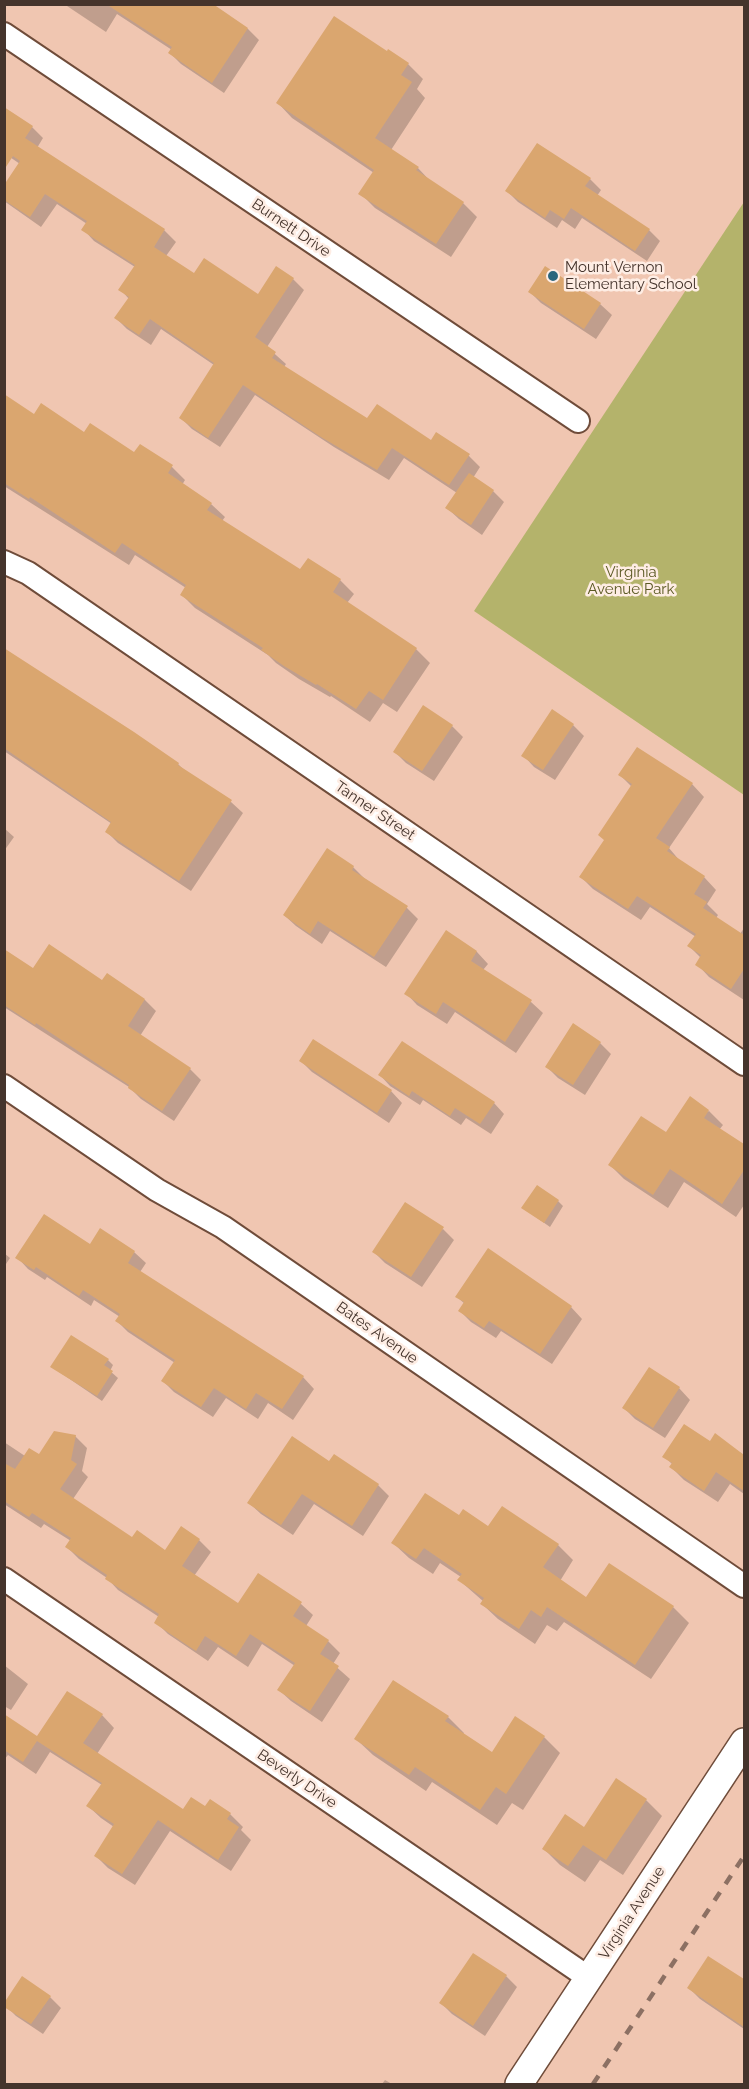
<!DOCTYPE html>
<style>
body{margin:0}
#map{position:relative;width:749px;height:2089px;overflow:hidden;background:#f0c6b1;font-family:Raleway,sans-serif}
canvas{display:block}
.frame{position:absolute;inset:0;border:6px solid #45342c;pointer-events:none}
</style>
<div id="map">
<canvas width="749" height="2089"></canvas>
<div class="frame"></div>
</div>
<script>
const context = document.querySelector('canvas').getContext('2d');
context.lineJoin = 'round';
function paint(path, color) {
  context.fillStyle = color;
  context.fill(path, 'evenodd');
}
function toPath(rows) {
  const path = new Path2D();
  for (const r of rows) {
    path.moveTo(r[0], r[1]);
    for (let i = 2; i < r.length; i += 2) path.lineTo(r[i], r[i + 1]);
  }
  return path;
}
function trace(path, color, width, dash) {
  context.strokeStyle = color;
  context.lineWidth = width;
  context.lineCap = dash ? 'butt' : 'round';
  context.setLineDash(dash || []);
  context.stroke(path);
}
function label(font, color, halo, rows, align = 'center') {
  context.font = font + ' Raleway,sans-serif';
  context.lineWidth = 5;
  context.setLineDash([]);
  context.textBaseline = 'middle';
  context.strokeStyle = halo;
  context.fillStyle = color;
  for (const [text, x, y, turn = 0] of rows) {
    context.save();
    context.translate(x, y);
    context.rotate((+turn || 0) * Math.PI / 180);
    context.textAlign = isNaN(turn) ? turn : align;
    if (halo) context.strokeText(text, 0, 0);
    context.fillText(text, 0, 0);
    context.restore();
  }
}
paint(toPath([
 [744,202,744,795,474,611]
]), '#b4b36b');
paint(toPath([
 [64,4,210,4,248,29,259,40,224,93,181,64,170,53,172,50,117,14,106,32],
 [388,51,408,64,423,79,417,89,425,98,391,150,418,168,432,183,463,203,477,217,451,257,375,208,360,193,374,173,292,118,278,103],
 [4,109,32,127,43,138,37,148,164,230,176,242,166,256,194,275,258,296,277,268,293,279,304,290,267,347,286,364,284,367,368,421,469,456,480,467,473,478,493,491,504,502,482,535,459,519,447,508,457,493,404,458,389,480,334,447,255,395,220,447,192,429,181,418,214,365,161,329,151,345,127,329,116,318,129,299,120,289,135,267,94,241,83,229,87,224,57,204,41,227,4,201,4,188,20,164,4,153],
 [590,179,601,190,597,196,649,230,660,241,647,261,582,218,575,229,562,220,557,228,518,202,507,191],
 [546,268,600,304,612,315,596,339,541,303,530,292],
 [4,397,35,416,135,454,140,446,172,467,185,480,182,485,211,504,225,517,222,521,301,571,309,560,340,580,354,594,347,603,416,649,430,663,397,712,383,703,370,722,331,696,330,697,299,679,276,663,268,655,195,608,182,595,186,588,135,555,129,565,4,486],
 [4,649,178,764,186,772,231,802,243,813,191,891,118,843,107,832,112,824,4,751],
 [573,725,584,736,555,780,534,767,523,755],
 [452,726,463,737,434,781,406,763,395,752],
 [620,775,692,784,704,797,669,848,680,861,704,877,716,890,707,904,718,915,716,918,740,934,744,928,744,1000,709,977,697,964,701,958,689,946,696,937,650,907,641,920,593,889,581,877,605,841,632,787],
 [4,828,14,837,4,851],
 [353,867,364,878,407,908,418,919,386,967,330,931,322,944,296,926,284,915],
 [446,932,477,952,488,964,483,970,531,1002,543,1013,516,1053,455,1012,447,1024,417,1005,406,993],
 [4,951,33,970,102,982,107,975,145,1000,156,1011,140,1036,190,1069,201,1080,174,1121,141,1099,129,1087,4,1007],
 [600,1043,611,1054,585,1095,558,1078,546,1066],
 [301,1061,391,1091,402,1103,389,1123,312,1072],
 [380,1075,494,1103,504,1114,491,1134,466,1118,461,1125,423,1100,420,1105,390,1086],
 [709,1111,723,1125,719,1130,744,1147,744,1205,736,1217,684,1182,668,1208,624,1179,610,1165],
 [558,1201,563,1206,550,1227,523,1208],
 [443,1229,454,1240,422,1287,385,1263,374,1252],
 [100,1230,134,1252,146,1263,140,1272,303,1377,314,1389,293,1420,268,1403,258,1419,226,1398,213,1417,174,1392,163,1381,175,1363,128,1332,117,1321,120,1317,94,1300,91,1306,47,1277,45,1280,28,1269,17,1257,90,1246],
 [4,1253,10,1258,4,1267],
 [457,1297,571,1307,582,1319,552,1364,501,1331,496,1338,471,1322,460,1311,465,1304],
 [108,1360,113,1365,110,1371,118,1378,102,1401,52,1367],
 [679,1388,690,1400,665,1438,635,1419,624,1408],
 [75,1436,87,1448,82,1471,88,1477,73,1499,133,1539,166,1552,199,1540,211,1552,194,1576,238,1605,258,1576,301,1604,313,1615,306,1626,328,1641,340,1653,333,1664,350,1679,322,1722,291,1701,279,1690,295,1666,262,1644,248,1667,218,1647,208,1661,168,1634,156,1622,159,1617,118,1590,107,1578,79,1559,67,1547,71,1541,44,1524,41,1528,4,1504,4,1442,25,1456,40,1456],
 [715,1436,744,1455,744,1494,730,1484,718,1502,684,1480,671,1467,673,1465,664,1456,710,1443],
 [330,1463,378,1485,389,1496,363,1536,314,1504,293,1535,261,1514,249,1503],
 [459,1517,489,1528,558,1545,573,1560,560,1581,587,1599,673,1607,689,1623,651,1679,564,1622,557,1631,547,1625,535,1644,498,1619,482,1604,484,1602,459,1580,461,1577,440,1563,433,1574,409,1558,393,1543],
 [4,1665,28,1684,11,1710,4,1706],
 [4,1715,38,1738,102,1715,114,1728,97,1754,183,1811,205,1808,210,1801,230,1814,243,1827,241,1830,251,1840,231,1871,170,1831,135,1885,108,1868,95,1855,114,1827,101,1818,88,1806,102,1785,50,1752,36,1774,8,1755,4,1760],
 [448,1717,464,1733,463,1735,492,1754,544,1737,560,1753,523,1810,512,1803,497,1825,432,1782,426,1791,373,1755,356,1739],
 [646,1800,662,1816,623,1875,600,1860,585,1882,560,1865,544,1849],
 [709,1958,744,1981,744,2029,700,1999,689,1988],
 [506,1976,517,1987,485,2036,452,2014,441,2003],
 [50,1997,61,2008,43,2034,16,2016,5,2005],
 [385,2080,392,2084,382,2084]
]), '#0003');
paint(toPath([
 [106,4,213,4,248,28,212,83,168,53,172,47],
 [334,16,387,51,388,49,409,63,401,75,412,82,375,138,419,167,416,170,464,202,436,244,358,194,374,170,276,103],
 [4,107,33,126,25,138,165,229,154,247,194,273,204,258,258,294,276,266,294,278,255,337,276,352,272,358,367,418,377,404,431,440,436,432,470,454,449,485,392,448,377,470,321,437,243,385,208,438,179,418,214,363,150,319,139,335,114,318,129,297,118,290,135,265,81,230,87,221,45,194,30,217,4,200,4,185,20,161,13,156,4,170],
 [537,143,591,178,585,186,650,229,635,251,571,208,564,219,550,210,545,218,505,191],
 [545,266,601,303,584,329,528,292],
 [4,394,34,414,41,403,84,432,90,423,134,452,140,444,173,465,168,473,212,503,207,510,300,569,308,558,341,579,333,592,417,648,383,700,369,691,356,709,317,684,316,685,284,666,261,650,263,648,180,595,186,585,122,543,115,553,30,497,29,499,4,483],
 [469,473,494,490,471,525,445,508],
 [4,648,134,732,179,763,178,765,232,800,179,881,105,832,111,822,4,748],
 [423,705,453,725,422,771,393,752],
 [552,709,574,724,543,770,521,756],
 [637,747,693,783,656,838,670,847,667,851,705,876,694,894,707,902,703,908,744,935,744,969,731,989,695,965,701,955,687,946,696,934,637,896,628,909,579,877,604,840,598,835,632,784,618,775],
 [327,848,354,866,352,870,408,906,374,957,318,921,310,934,283,915],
 [446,930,477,951,471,961,532,1000,505,1042,443,1002,436,1014,404,994],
 [49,944,102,980,107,973,145,999,128,1026,191,1068,162,1111,128,1088,129,1085,36,1023,35,1025,4,1005,4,949,33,968],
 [573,1023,601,1042,573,1085,545,1067],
 [313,1039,392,1090,377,1113,299,1061],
 [402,1041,495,1102,480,1124,455,1108,450,1116,412,1091,409,1096,378,1075],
 [690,1096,709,1110,704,1118,744,1144,744,1170,722,1204,670,1169,653,1195,608,1165,641,1116,666,1132],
 [537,1185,559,1200,544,1223,521,1208],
 [405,1202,444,1227,411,1277,372,1252],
 [44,1214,90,1244,100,1228,135,1251,128,1263,304,1376,282,1409,256,1393,246,1409,214,1388,201,1407,161,1381,175,1360,115,1321,120,1314,83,1290,79,1296,36,1267,34,1270,15,1258],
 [488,1248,572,1306,540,1354,489,1321,484,1328,458,1311,464,1302,455,1297],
 [71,1335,109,1359,104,1365,113,1371,97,1396,50,1367],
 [649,1367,680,1387,653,1428,622,1408],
 [684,1424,710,1441,715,1433,744,1455,744,1491,716,1472,704,1491,669,1467,672,1463,662,1457],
 [54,1431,76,1435,71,1460,77,1464,60,1489,132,1537,137,1530,165,1550,181,1526,200,1539,182,1566,238,1603,258,1573,302,1602,293,1616,329,1640,320,1654,339,1666,310,1711,277,1690,295,1663,250,1634,236,1656,205,1636,196,1651,154,1623,159,1614,105,1579,107,1575,65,1547,71,1538,32,1513,29,1517,4,1501,4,1463,15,1469,29,1448,39,1454],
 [292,1436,329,1461,334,1454,379,1484,352,1526,302,1494,281,1525,247,1503],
 [425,1493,459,1515,463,1509,488,1526,502,1506,559,1544,543,1567,586,1597,609,1563,674,1606,635,1665,547,1607,541,1617,531,1610,519,1629,480,1604,484,1598,457,1580,462,1574,424,1548,416,1559,391,1543],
 [393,1680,449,1716,445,1721,492,1752,515,1716,545,1736,506,1794,496,1787,480,1810,415,1767,409,1775,354,1739],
 [67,1691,103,1714,83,1743,183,1809,191,1797,205,1806,210,1799,231,1813,227,1819,239,1827,218,1860,158,1820,122,1874,94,1856,114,1824,86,1806,102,1783,37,1741,23,1762,4,1750,4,1714,37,1736],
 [616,1778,647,1799,606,1860,583,1845,568,1866,542,1849,565,1814,584,1827],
 [473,1953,507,1975,473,2026,439,2003],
 [708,1956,744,1979,744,2027,687,1988],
 [22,1976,51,1996,31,2024,4,2007,4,2003]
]), '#daa66f');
const minor = toPath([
 [4,34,578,421],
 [4,562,28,573,744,1064],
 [4,1086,157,1190,223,1227,744,1586],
 [4,1579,589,1978]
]);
const tertiary = toPath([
 [519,2084,744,1742]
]);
trace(minor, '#6f4c3a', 26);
trace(tertiary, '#6f4c3a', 30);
trace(minor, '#fff', 22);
trace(tertiary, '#fff', 27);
trace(toPath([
 [593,2084,744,1856]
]), '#8c7063', 4.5, [10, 10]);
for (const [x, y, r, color] of [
 [553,276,6,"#2a667d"]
]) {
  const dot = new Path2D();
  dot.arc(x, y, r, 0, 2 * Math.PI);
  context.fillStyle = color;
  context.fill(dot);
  trace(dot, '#feede4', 2);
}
label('15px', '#45342c', '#feede4', [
 ["Burnett Drive",291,228,34],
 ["Tanner Street",375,811,34],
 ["Bates Avenue",377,1333,35],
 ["Beverly Drive",297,1779,34],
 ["Virginia Avenue",632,1913,-57]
]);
label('15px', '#45342c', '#feede4', [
 ["Mount Vernon",565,267],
 ["Elementary School",565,284]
], 'left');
label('15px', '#5b5923', '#feede4', [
 ["Virginia",631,572],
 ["Avenue Park",631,589]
]);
</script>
